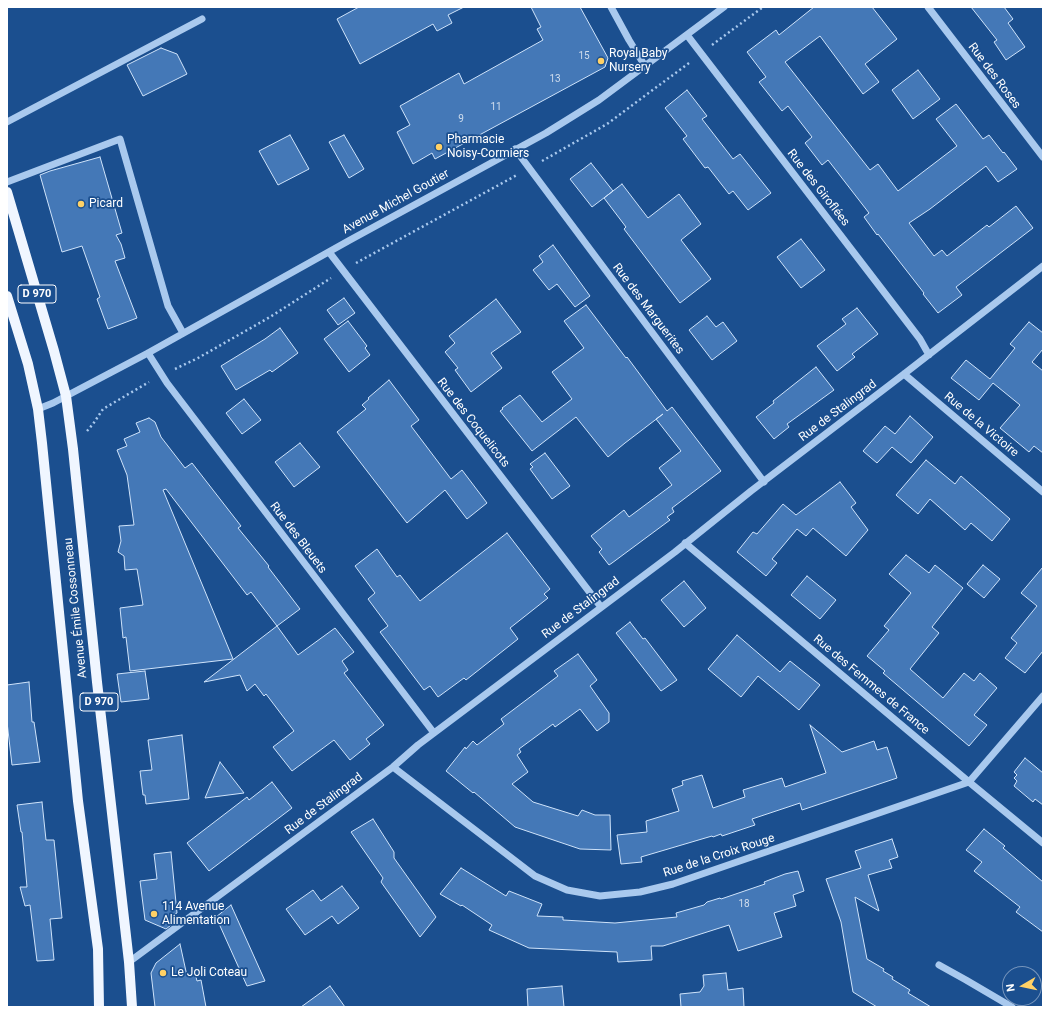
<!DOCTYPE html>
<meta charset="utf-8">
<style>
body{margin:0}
#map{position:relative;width:1050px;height:1014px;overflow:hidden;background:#1b4f8f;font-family:Roboto,sans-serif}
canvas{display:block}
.frame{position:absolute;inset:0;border:8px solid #fff;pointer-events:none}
.north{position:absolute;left:1002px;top:966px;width:40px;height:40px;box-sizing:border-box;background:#1b4f8f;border:1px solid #7695bc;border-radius:50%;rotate:261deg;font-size:11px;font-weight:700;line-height:16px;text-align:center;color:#fff}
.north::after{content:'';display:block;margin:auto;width:14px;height:18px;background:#ffd166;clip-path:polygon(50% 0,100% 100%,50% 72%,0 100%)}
</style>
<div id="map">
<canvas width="1050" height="1014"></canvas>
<div class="frame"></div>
<div class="north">N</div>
</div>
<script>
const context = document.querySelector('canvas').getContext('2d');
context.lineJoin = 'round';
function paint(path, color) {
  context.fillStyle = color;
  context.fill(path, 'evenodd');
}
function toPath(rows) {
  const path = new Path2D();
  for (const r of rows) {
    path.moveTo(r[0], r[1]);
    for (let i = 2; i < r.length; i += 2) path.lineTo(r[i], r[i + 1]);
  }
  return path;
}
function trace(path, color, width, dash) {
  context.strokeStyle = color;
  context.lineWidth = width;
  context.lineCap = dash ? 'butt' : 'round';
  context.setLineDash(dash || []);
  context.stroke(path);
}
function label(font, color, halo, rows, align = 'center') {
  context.font = font + ' Roboto,sans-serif';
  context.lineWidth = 3.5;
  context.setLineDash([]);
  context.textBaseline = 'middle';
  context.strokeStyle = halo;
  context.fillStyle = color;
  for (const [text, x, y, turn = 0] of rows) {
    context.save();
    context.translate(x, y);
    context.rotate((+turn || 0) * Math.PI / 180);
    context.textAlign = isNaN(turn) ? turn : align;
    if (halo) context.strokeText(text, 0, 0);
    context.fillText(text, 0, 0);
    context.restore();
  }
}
const building = toPath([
 [359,7,464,7,448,15,452,23,437,31,433,24,360,64,337,19,359,7],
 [531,7,580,7,608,58,605,67,435,159,432,153,413,164,397,132,410,125,400,106,459,73,464,84,543,40,537,29,541,27,531,7],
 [814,7,872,7,897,39,865,64,879,82,863,94,820,36,785,62,870,170,878,164,898,191,957,146,936,119,956,104,983,139,989,135,1003,153,1004,152,1017,169,998,182,986,166,930,209,909,223,934,256,942,250,947,256,987,225,989,227,1016,206,1033,228,956,287,962,295,938,313,923,294,924,293,878,234,877,235,864,217,869,213,828,160,822,165,805,143,812,137,788,106,782,111,759,82,766,77,747,52,776,30,779,35,814,7],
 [971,7,1004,7,1013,19,1008,23,1025,47,1006,60,994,42,997,40,971,7],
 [161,48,177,54,187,74,143,96,127,65,161,48],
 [918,70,940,99,913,119,892,90,918,70],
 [687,90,707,116,702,119,733,159,740,154,771,193,748,210,733,191,729,194,708,167,705,168,683,139,687,136,665,108,687,90],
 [290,135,309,169,278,185,259,151,290,135],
 [344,135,364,169,349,178,329,142,344,135],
 [100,157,122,233,116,235,121,244,125,258,115,261,137,318,108,329,97,299,100,297,82,246,62,252,40,175,50,171,100,157],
 [591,163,613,191,592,207,570,179,591,163],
 [622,184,648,218,679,194,701,224,681,240,711,279,680,303,624,229,626,227,604,198,622,184],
 [801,239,825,270,801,288,777,257,801,239],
 [553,245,590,296,575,307,557,284,549,290,533,270,543,262,539,256,553,245],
 [344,298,355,313,338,325,327,310,344,298],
 [496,299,521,332,491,353,502,368,471,392,455,370,458,368,445,352,455,343,449,336,496,299],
 [586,305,626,358,627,357,667,411,672,407,721,471,672,508,674,512,667,517,670,520,612,563,609,565,599,552,602,549,591,536,624,510,629,517,672,485,659,468,681,451,656,419,663,414,625,443,608,457,576,417,532,451,500,411,503,409,502,408,520,395,542,422,572,399,552,372,584,348,564,321,586,305],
 [857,308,878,334,852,354,855,357,837,371,817,346,846,324,842,319,857,308],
 [707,316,716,327,723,322,737,341,712,360,689,330,707,316],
 [348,321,367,346,365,348,370,355,349,372,324,339,348,321],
 [1029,322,1043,333,1043,349,1032,362,1043,371,1043,453,1034,446,1029,452,1000,428,1020,405,993,383,979,400,951,378,966,360,990,379,1015,348,1010,344,1029,322],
 [280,328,298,353,272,372,270,370,236,390,221,366,265,339,280,328],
 [816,367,834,390,787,424,789,427,774,439,756,417,774,403,773,401,816,367],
 [389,380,419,420,411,426,451,479,462,470,487,503,467,519,445,490,407,523,337,432,366,409,362,405,369,399,368,398,389,380],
 [244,399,261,420,242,434,226,413,244,399],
 [910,416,933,437,911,463,892,447,877,463,863,451,885,426,895,434,910,416],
 [149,418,155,422,161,437,185,468,192,463,241,526,238,528,269,566,268,567,300,609,277,626,251,592,247,595,166,489,163,490,233,659,130,671,126,637,123,638,120,608,143,605,137,569,125,570,124,556,118,552,121,541,119,526,134,525,127,475,117,450,127,446,124,439,140,432,136,423,149,418],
 [300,443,320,467,294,487,275,462,300,443],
 [545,453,570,486,552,499,530,469,533,467,530,464,545,453],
 [926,460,955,484,961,476,1010,519,992,541,971,523,965,530,930,499,918,514,896,495,926,460],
 [840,482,856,503,851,507,868,530,846,556,813,528,806,536,797,529,772,559,777,563,766,576,737,552,753,532,757,534,783,504,796,515,840,482],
 [507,533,550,589,544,594,548,598,510,628,518,639,466,680,464,678,438,697,430,686,424,690,380,632,388,626,368,599,375,593,355,566,377,549,397,577,400,575,420,601,507,533],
 [906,555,929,573,935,565,963,588,932,627,939,633,910,669,943,698,964,673,974,681,980,673,997,688,974,715,987,725,969,746,883,673,885,671,867,656,889,630,884,626,911,593,889,574,906,555],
 [983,565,1000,579,984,598,967,584,983,565],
 [1043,567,1043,651,1025,673,1005,658,1017,643,1011,638,1037,606,1021,593,1043,567],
 [807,576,836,600,820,619,791,595,807,576],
 [684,581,706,608,684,627,661,600,684,581],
 [630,622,643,639,645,638,677,680,661,691,616,633,630,622],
 [277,626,298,655,335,628,354,652,342,661,348,670,344,673,384,725,366,739,370,744,350,760,334,740,292,771,273,747,294,731,266,694,264,696,255,684,247,691,240,675,204,682,277,626],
 [737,635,780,672,790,661,820,685,799,710,758,676,741,697,708,669,737,635],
 [578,654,597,680,590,686,609,713,609,722,597,731,580,709,555,727,553,724,519,749,521,752,517,755,528,772,512,784,533,802,578,816,582,810,595,815,610,815,611,850,580,849,515,827,474,792,473,793,446,771,465,747,466,749,473,741,477,745,504,724,501,719,558,676,554,671,578,654],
 [145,671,149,699,121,702,117,674,145,671],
 [29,682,32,722,34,722,40,762,12,765,7,722,7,685,29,682],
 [810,725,842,752,874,741,877,750,887,747,897,778,802,810,800,803,752,819,755,825,722,836,721,834,713,837,712,836,641,857,642,862,621,864,617,835,647,832,646,821,679,811,672,789,683,785,682,781,702,775,713,808,745,797,743,790,782,778,785,787,826,773,810,725],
 [182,735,189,799,146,804,145,795,143,795,140,771,152,770,148,740,182,735],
 [1025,758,1043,773,1043,805,1035,799,1033,802,1014,786,1017,781,1014,778,1017,775,1014,772,1025,758],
 [220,762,244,793,205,798,220,762],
 [272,782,292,808,209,871,187,843,247,797,249,800,272,782],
 [42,802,46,840,54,840,62,918,50,919,54,960,37,961,30,905,25,906,20,887,27,887,22,832,21,832,17,805,42,802],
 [373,819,394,852,394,858,436,917,420,937,381,882,383,878,351,832,373,819],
 [984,829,1005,846,1003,848,1043,882,1043,932,1016,912,1020,907,974,871,982,862,966,850,984,829],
 [892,839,898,857,889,860,892,868,868,875,879,911,855,897,867,959,884,969,883,971,893,977,892,979,910,990,908,993,931,1007,877,1007,853,992,841,922,826,879,861,868,855,851,892,839],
 [171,852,177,913,173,915,175,922,166,929,145,920,140,881,157,879,154,854,171,852],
 [461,868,506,896,509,891,542,904,537,916,563,917,563,920,615,923,677,917,676,913,704,905,707,902,720,898,721,899,765,884,764,882,785,874,798,871,804,891,793,895,796,906,774,913,782,937,738,951,729,925,663,946,651,946,652,960,618,962,617,952,529,948,489,930,492,925,462,905,461,906,440,894,461,868],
 [342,886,359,908,338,924,332,916,305,935,286,909,313,890,321,901,342,886],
 [231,905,265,981,247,986,216,917,231,905],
 [180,944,187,976,195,973,197,981,201,980,206,1007,155,1007,151,973,156,963,180,944],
 [726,973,728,990,743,988,744,1007,681,1007,680,994,700,992,704,986,703,975,726,973],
 [330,986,345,1007,301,1007,330,986],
 [562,986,564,1007,528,1007,527,989,562,986]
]);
paint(building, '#4478b7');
trace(building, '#cfe3fa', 1);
trace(toPath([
 [712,45,763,7],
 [542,161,607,124,689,63],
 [356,263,517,175],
 [175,369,198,358,270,317,331,278],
 [87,431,93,424,103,409,149,382]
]), '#a9c9ee', 2.5, [2, 3]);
trace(toPath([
 [611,7,629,40,645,66],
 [928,7,1043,157],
 [687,35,920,339,929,355],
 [7,122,202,19],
 [515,149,764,482],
 [7,182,120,139,168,306,183,333],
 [329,252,601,607],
 [148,353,167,383,434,733],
 [904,374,1043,492],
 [38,409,53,403,148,353,350,240,546,133,599,100,724,7],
 [685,543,969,782,1043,843],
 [393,767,535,876,567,890,600,896,640,892,673,884,969,782,1043,696],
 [129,962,393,767,418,745,675,552,751,491,904,374,1043,266],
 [939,965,966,980,1012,1007]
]), '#a9c9ee', 7);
trace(toPath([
 [7,192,54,351,66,396,73,449,97,682,129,962,132,1007],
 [7,296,28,364,38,409,42,443,78,801,98,949,99,1007]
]), '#f0f6ff', 10);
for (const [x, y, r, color] of [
 [601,61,4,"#ffd166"],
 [439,147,4,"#ffd166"],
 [81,204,4,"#ffd166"],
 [154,914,4,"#ffd166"],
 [163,973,4,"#ffd166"]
]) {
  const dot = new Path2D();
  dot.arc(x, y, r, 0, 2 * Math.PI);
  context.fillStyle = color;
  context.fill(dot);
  trace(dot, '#1b4f8f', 1.5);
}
label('10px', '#d0dded', null, [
 ["15",584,56],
 ["13",555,79],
 ["11",496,107],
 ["9",461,119],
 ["18",744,904]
]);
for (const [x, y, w] of [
 [37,294,38],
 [99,702,38]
]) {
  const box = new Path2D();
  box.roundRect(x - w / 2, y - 9, w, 18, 3);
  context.fillStyle = '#1b4f8f';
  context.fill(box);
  trace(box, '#fff', 1);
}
label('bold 11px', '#fff', null, [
 ["D 970",37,294],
 ["D 970",99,702]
]);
label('12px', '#fff', '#1b4f8f', [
 ["Royal Baby",609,54],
 ["Nursery",609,68],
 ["Pharmacie",447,140],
 ["Noisy-Cormiers",447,154],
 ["Picard",89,204],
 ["114 Avenue",162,907],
 ["Alimentation",162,921],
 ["Le Joli Coteau",171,973]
], 'left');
label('12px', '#fff', '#1b4f8f', [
 ["Rue des Roses",994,76,53],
 ["Rue des Giroflées",818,188,52],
 ["Avenue Michel Goutier",396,202,-29],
 ["Rue des Marguerites",648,309,53],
 ["Rue de Stalingrad",838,411,-37],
 ["Rue des Coquelicots",473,423,52],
 ["Rue de la Victoire",981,425,40],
 ["Rue des Bleuets",298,538,53],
 ["Avenue Émile Cossonneau",76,608,-96],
 ["Rue de Stalingrad",581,608,-37],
 ["Rue des Femmes de France",871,685,40],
 ["Rue de Stalingrad",324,804,-37],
 ["Rue de la Croix Rouge",719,856,-18]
]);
</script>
